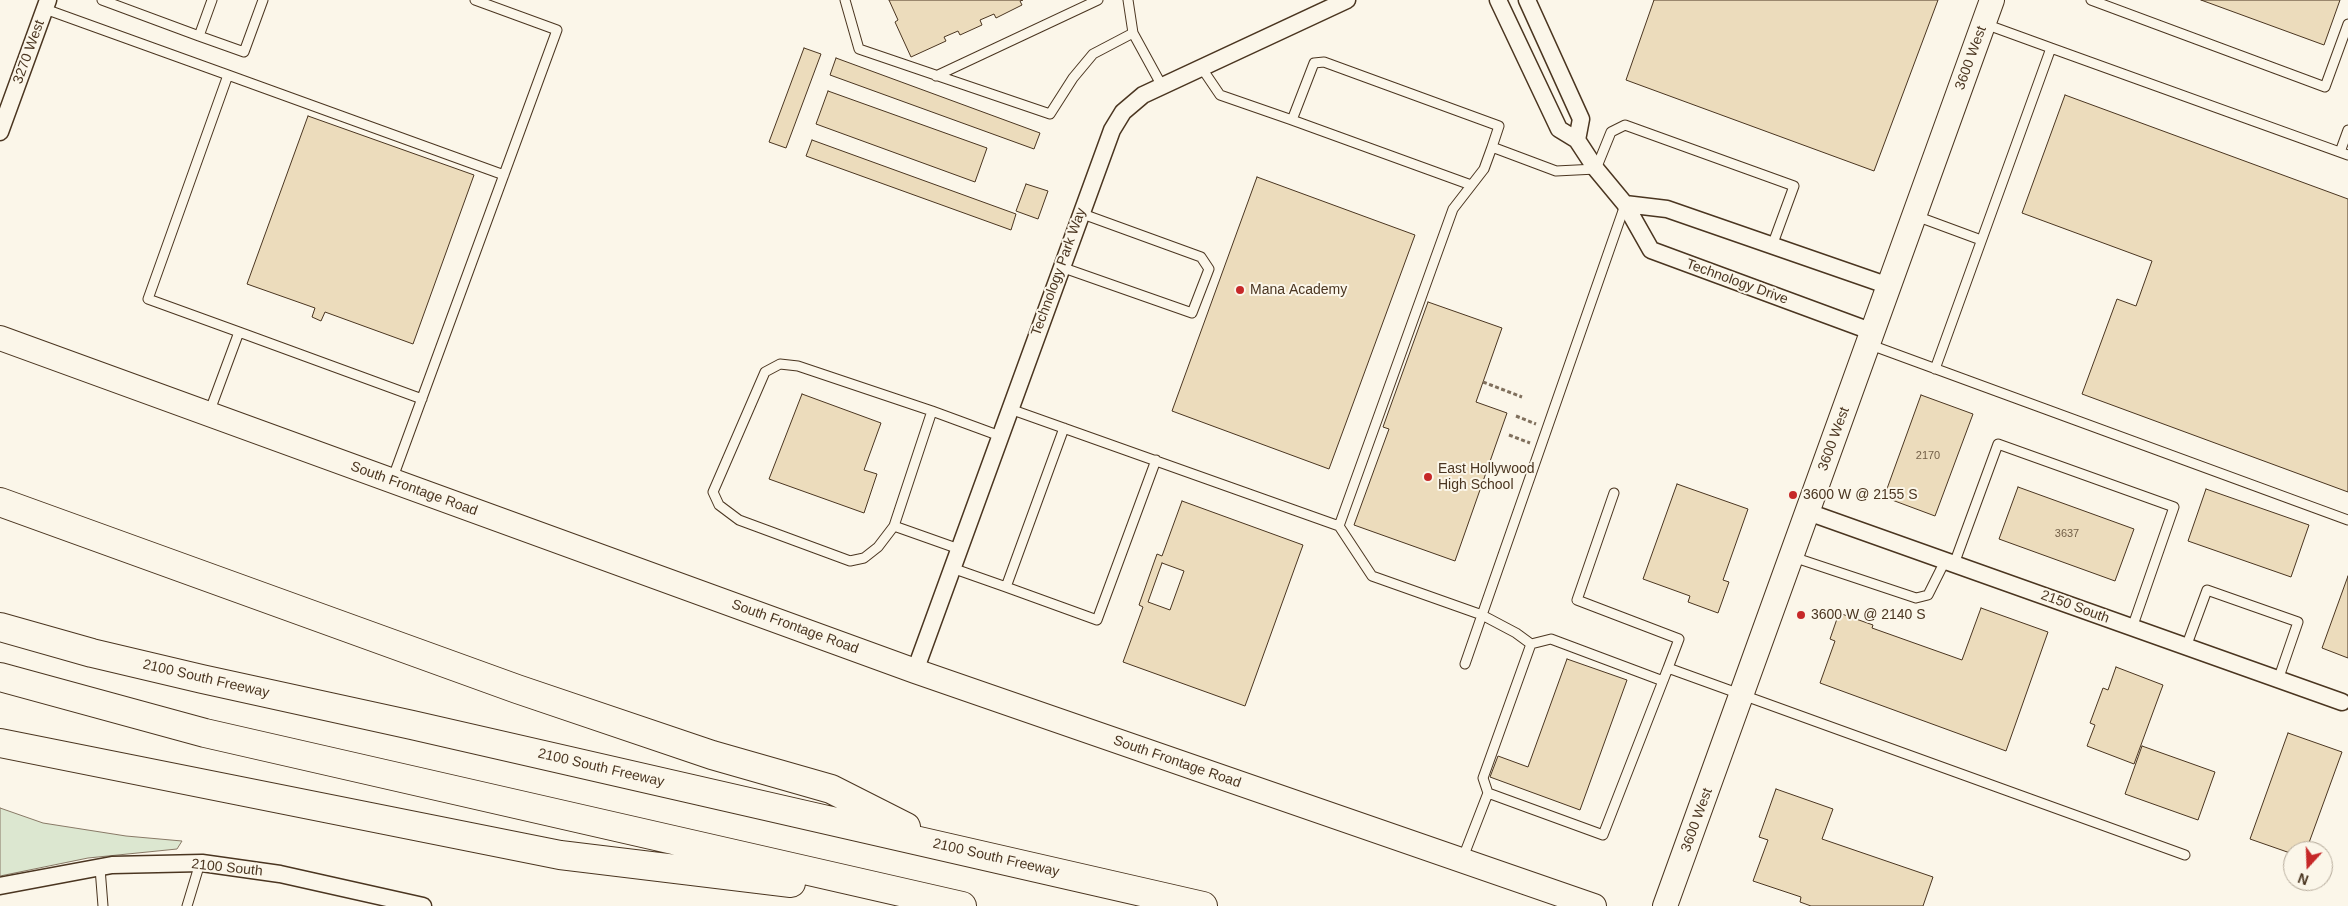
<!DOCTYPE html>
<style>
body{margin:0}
#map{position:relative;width:2348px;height:906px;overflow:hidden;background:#fbf6e9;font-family:Arial,sans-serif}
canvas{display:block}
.north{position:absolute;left:2283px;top:841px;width:50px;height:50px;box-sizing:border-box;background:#fbf6e9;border:1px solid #b4a999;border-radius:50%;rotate:200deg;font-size:14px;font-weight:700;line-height:20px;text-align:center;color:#4a3520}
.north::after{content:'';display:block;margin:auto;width:18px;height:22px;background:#c62828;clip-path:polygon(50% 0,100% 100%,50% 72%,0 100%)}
</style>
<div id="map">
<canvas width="2348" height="906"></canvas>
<div class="north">N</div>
</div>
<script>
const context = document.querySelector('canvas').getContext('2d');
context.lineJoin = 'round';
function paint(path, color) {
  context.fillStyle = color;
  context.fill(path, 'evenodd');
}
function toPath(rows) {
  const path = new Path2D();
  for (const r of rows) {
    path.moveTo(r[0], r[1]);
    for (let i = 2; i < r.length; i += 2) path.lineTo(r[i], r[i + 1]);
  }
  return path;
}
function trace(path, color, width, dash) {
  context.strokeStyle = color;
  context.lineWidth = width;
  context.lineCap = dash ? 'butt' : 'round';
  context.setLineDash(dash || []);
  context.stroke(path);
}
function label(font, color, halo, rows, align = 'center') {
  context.font = font + ' Arial,sans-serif';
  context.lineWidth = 4;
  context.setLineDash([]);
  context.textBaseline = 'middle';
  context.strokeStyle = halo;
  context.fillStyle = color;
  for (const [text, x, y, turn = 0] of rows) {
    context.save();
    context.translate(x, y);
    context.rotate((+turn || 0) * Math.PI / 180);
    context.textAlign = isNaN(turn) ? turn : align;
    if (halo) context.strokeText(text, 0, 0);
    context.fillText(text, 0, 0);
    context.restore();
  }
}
const green = toPath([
 [0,808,43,823,126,836,182,841,177,849,88,858,0,876,0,808]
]);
paint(green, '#dce7d0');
trace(green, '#887966', 1);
const building = toPath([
 [889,0,1023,0,1020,1,1022,5,996,18,994,14,980,20,982,25,960,35,958,31,944,37,946,41,911,57,895,22,898,20,889,0],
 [1654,0,1938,0,1874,171,1626,80,1654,0],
 [2201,0,2340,0,2324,45,2201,0],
 [804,48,821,54,786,148,769,142,804,48],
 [836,58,1040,133,1034,149,830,75,836,58],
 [828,91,987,148,975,182,816,124,828,91],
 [2065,95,2348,199,2348,492,2082,394,2117,299,2136,306,2152,261,2022,213,2065,95],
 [308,116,474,175,413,344,325,312,321,321,312,317,315,308,247,284,308,116],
 [812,140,1016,214,1011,230,806,156,812,140],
 [1257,177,1415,235,1329,469,1172,411,1257,177],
 [1026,184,1048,191,1038,219,1016,211,1026,184],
 [1428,302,1502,328,1476,402,1507,413,1455,561,1354,525,1389,429,1383,427,1428,302],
 [802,394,881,423,864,470,877,474,864,513,769,479,802,394],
 [1921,395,1973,414,1935,516,1884,497,1921,395],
 [1677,484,1748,509,1723,580,1729,582,1718,613,1688,602,1690,596,1643,579,1677,484],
 [2018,487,2134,529,2115,581,1999,539,2018,487],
 [2206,489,2309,525,2291,577,2188,541,2206,489],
 [1182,501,1303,545,1245,706,1123,662,1143,607,1139,605,1157,554,1162,556,1182,501],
 [1162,563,1184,571,1170,610,1148,602,1162,563],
 [2348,576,2348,658,2322,648,2348,576],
 [1981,608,2048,632,2006,751,1820,683,1835,641,1830,639,1839,613,1873,625,1872,628,1962,660,1981,608],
 [1567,659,1627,680,1580,810,1490,777,1498,756,1528,767,1567,659],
 [2116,667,2163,685,2134,764,2087,746,2095,725,2090,723,2103,688,2108,690,2116,667],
 [2288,733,2342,752,2306,851,2293,851,2293,854,2250,839,2288,733],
 [2142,746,2215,772,2198,820,2125,794,2142,746],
 [1776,789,1833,809,1822,839,1933,877,1923,906,1811,906,1800,902,1801,897,1753,881,1768,840,1759,837,1776,789]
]);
paint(building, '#ecdcbc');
trace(building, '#4a3520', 1);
const lane = toPath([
 [102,0,199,36,212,0],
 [845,0,859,49,1050,114,1073,78,1093,54,1133,33],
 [1128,0,1133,33,1162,86],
 [2091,0,2325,87,2348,24],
 [45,9,228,75,148,299,239,332,209,413],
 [199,36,244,52,263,0],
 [2051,48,2348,155],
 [1201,67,1220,95,1292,120],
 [228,75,504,175],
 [936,76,1098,0],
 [2340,152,2348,130],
 [1471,185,1292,120,1314,63,1324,62,1499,126,1492,147],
 [1916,216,1981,240],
 [1061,267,1192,313,1209,269,1201,257,1080,213],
 [239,332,422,399],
 [1868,344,2348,520],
 [1935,369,2051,48,1985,24],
 [1010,409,1339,526,1372,576,1482,615,1625,205],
 [392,480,557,30,475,0],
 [1614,493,1577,600,1679,639,1668,668],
 [894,526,878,547,864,558,850,561,739,520,719,505,713,492,765,372,780,364,798,366,932,411],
 [1339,526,1453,209,1484,169,1492,147,1556,171,1596,169,1611,132,1625,125,1794,186,1772,246],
 [959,549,894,526,932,411,1000,436],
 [1793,557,1916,598,1928,595,1945,561],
 [1954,564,1998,444,2174,507,2132,628],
 [952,568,1006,587,1064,428],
 [1006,587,1097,620,1156,460],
 [1531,644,1551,639,1663,681],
 [2186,647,2207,590,2298,622,2278,680],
 [1465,664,1482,615,1516,633,1531,644,1483,778,1488,793],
 [1462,860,1488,793,1603,835,1668,668,2185,855],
 [100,868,103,906],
 [187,906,200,863]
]);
const street = toPath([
 [1498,0,1559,129,1577,140,1596,169,1625,204,1651,250,1873,332],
 [1527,0,1581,119,1577,140],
 [0,132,48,0],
 [1625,204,1667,209,1889,286],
 [1808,512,2342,702],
 [915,671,1112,130,1123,112,1143,95,1347,0],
 [0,886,112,865,202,863,280,874,423,906]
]);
const secondary = toPath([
 [0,338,915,671,1594,906],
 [1665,906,1992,0]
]);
const highway = toPath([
 [0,502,517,689,712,755,831,789,906,827],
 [0,627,92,653,202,679,412,725,1203,906],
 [0,677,205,733,962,906],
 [0,743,560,855,791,883]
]);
trace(lane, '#4a3520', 11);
trace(street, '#4a3520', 19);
trace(secondary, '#4a3520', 26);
trace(highway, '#4a3520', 30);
trace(toPath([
 [1483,382,1522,397],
 [1516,416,1536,424],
 [1509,435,1530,443]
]), '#7f6f5c', 3, [4, 2.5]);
trace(lane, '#fbf6e9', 9);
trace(street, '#fbf6e9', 16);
trace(secondary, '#fbf6e9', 24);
trace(highway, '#fbf6e9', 28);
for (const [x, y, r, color] of [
 [1240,290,5,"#c62828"],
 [1428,477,5,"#c62828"],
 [1793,495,5,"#c62828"],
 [1801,615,5,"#c62828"]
]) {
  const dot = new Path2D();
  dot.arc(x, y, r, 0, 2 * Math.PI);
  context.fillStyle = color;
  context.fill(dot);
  trace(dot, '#fbf6e9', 2);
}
label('11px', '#725f47', null, [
 ["2170",1928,456],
 ["3637",2067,534]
]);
label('14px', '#4a3520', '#fbf6e9', [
 ["3270 West",29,52,-70],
 ["3600 West",1971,58,-70],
 ["Technology Park Way",1059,272,-70],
 ["Technology Drive",1737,282,20],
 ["3600 West",1834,439,-70],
 ["South Frontage Road",414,489,20],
 ["2150 South",2075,607,20],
 ["South Frontage Road",795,627,20],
 ["2100 South Freeway",206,679,13],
 ["South Frontage Road",1177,762,19],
 ["2100 South Freeway",601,768,13],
 ["3600 West",1697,820,-70],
 ["2100 South Freeway",996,858,13],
 ["2100 South",227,868,6]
]);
label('14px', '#4a3520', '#fbf6e9', [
 ["Mana Academy",1250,290],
 ["East Hollywood",1438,469],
 ["High School",1438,485],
 ["3600 W @ 2155 S",1803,495],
 ["3600 W @ 2140 S",1811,615]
], 'left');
</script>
